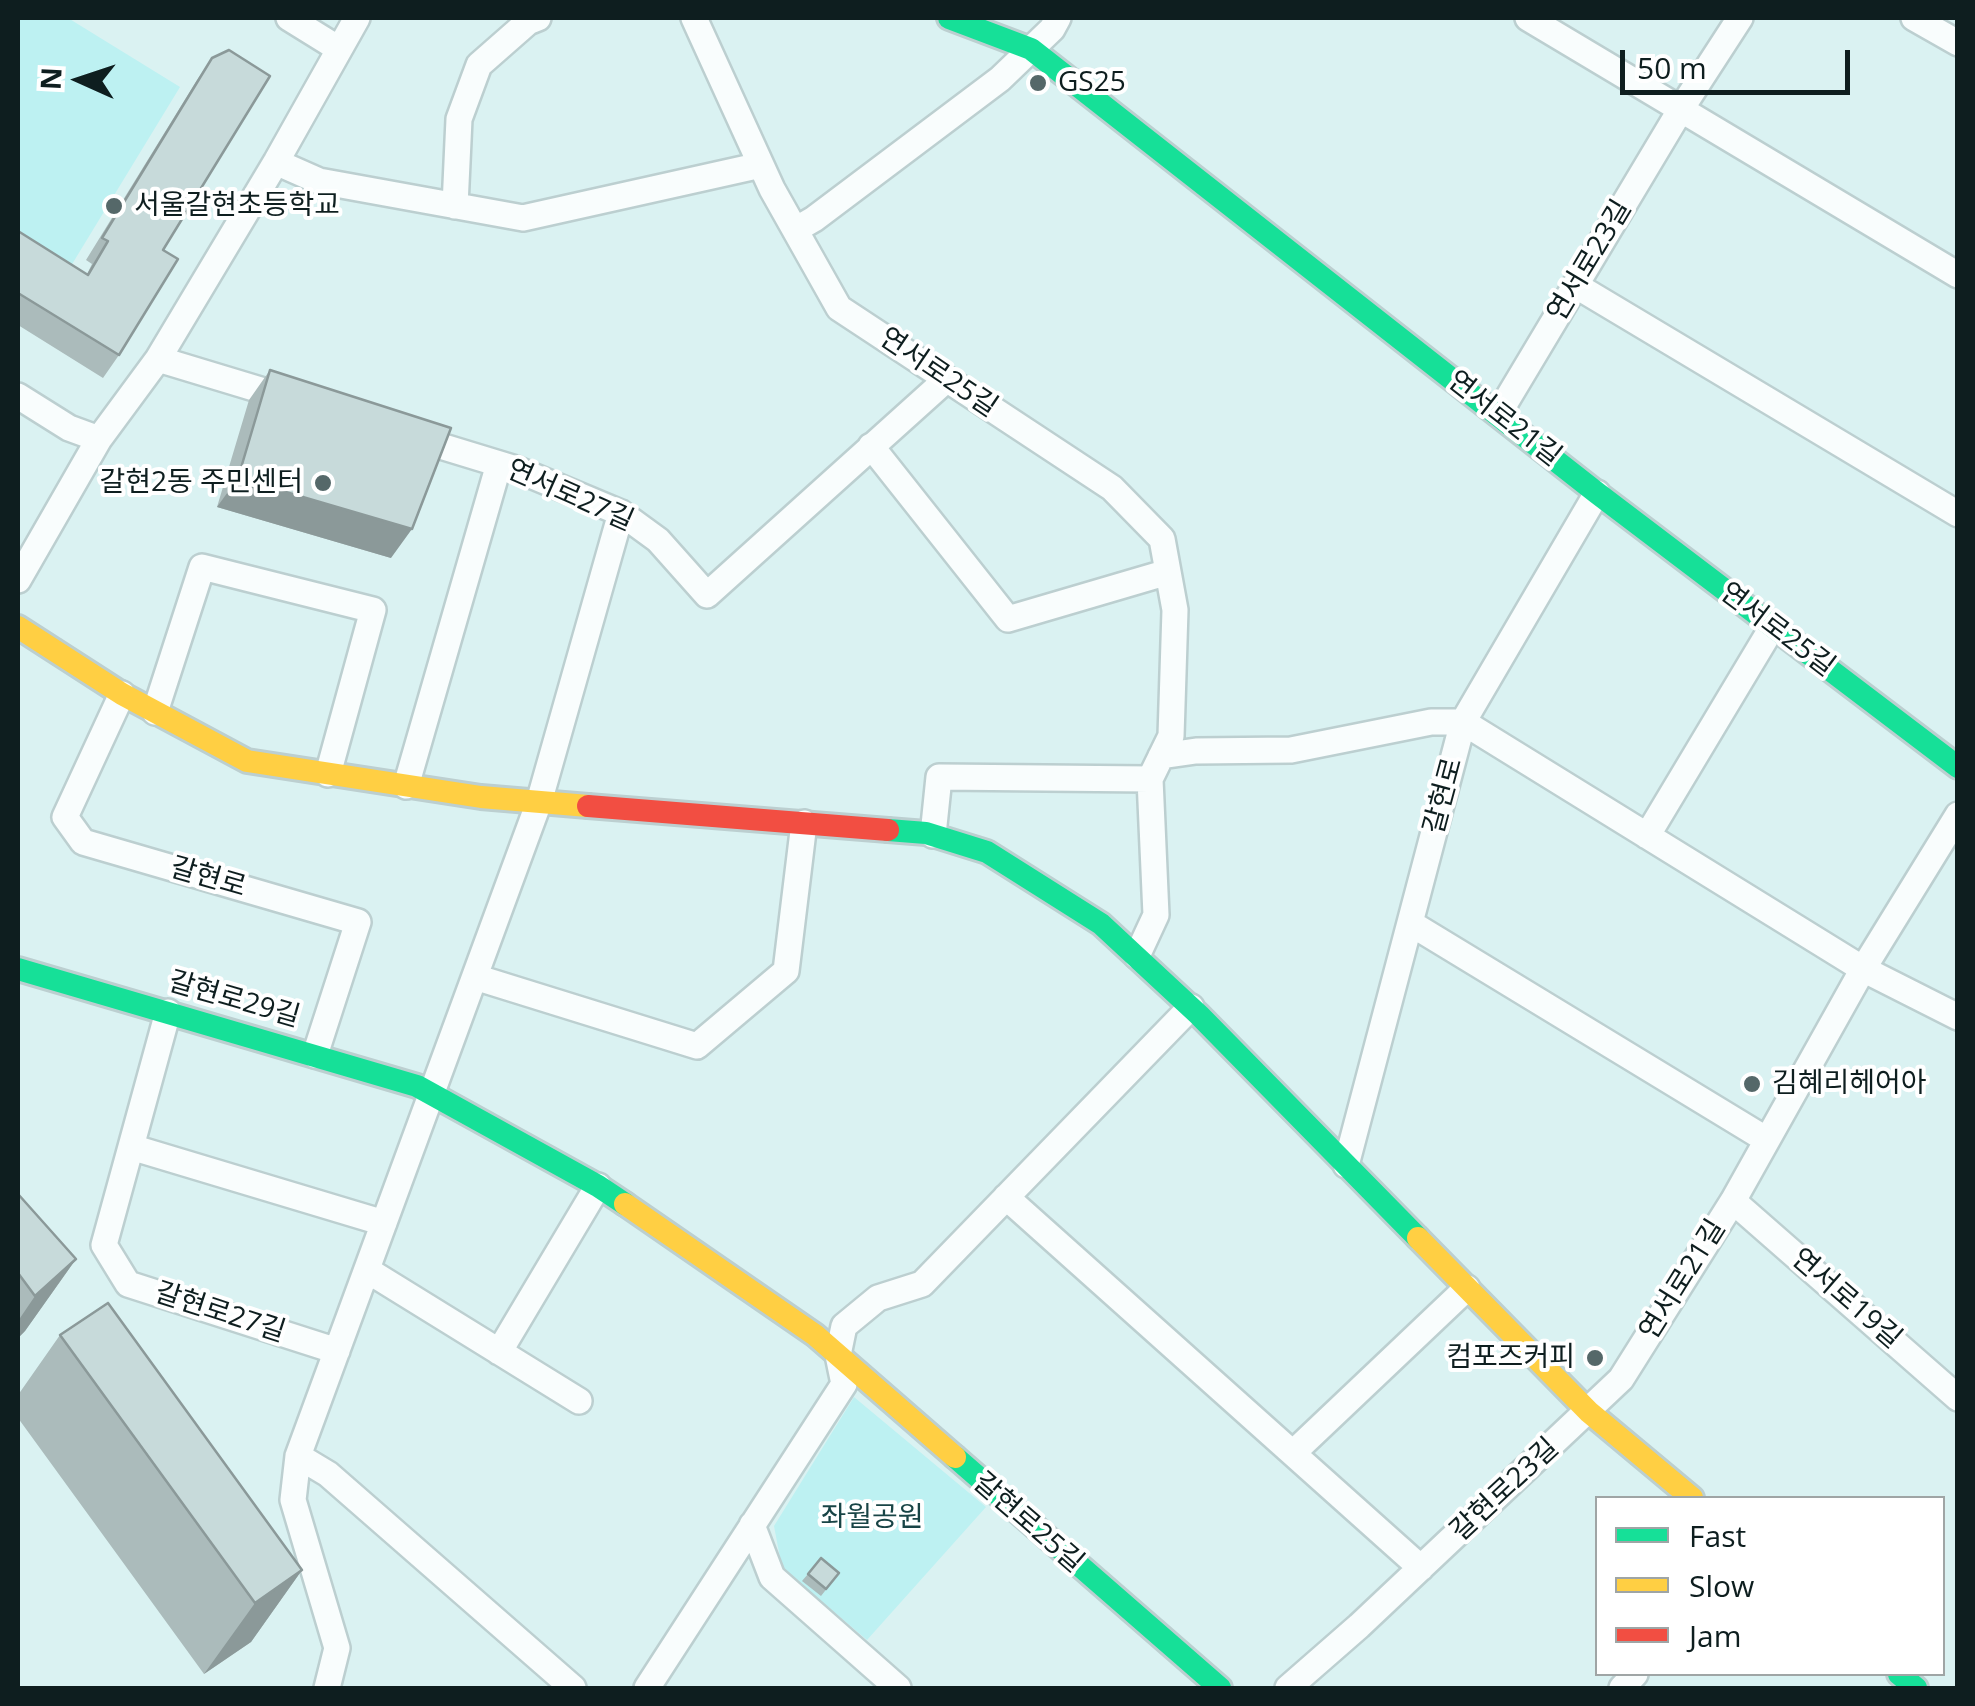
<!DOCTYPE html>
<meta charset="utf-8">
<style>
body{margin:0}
#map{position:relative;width:1975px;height:1706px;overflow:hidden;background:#daf2f2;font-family:"Open Sans",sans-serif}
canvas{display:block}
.frame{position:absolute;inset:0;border:20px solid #0e1e1f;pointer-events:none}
.legend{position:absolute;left:1595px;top:1496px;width:350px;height:180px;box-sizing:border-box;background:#fff;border:2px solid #9fa5a5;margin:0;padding:12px 18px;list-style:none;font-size:30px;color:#0e1e1f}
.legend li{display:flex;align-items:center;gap:20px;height:50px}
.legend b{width:50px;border:2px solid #9fa5a5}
.north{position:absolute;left:30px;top:30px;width:100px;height:100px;-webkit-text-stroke:8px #fff;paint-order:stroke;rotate:273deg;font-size:28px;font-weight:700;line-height:40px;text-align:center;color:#0e1e1f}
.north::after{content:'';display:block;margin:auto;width:35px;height:45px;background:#0e1e1f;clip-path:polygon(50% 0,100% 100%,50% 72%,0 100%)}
.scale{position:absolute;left:1620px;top:50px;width:230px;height:45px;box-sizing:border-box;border:5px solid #0e1e1f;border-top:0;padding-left:12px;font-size:30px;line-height:35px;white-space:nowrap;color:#0e1e1f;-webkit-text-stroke:8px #fff;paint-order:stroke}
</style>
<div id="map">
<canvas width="1975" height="1706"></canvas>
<div class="frame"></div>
<ul class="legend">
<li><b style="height:12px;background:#16e098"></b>Fast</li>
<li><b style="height:12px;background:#ffcf43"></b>Slow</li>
<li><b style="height:12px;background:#f24e42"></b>Jam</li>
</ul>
<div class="north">N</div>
<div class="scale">50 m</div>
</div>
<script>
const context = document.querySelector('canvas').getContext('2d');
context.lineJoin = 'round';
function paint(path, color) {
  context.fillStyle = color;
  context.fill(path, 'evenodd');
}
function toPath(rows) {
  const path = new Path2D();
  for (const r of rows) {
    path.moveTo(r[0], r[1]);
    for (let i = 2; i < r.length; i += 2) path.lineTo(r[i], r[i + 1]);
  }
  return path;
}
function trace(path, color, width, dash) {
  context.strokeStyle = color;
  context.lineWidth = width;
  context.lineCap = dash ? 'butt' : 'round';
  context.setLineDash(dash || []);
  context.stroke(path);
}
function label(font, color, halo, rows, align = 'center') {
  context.font = font + ' "Open Sans","Noto Sans KR",sans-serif';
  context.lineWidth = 8;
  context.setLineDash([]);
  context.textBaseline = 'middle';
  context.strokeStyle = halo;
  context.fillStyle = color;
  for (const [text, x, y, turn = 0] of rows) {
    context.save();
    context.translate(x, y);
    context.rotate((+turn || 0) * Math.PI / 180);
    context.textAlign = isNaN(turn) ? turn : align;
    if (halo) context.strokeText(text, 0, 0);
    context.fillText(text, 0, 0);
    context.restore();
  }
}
paint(toPath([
 [18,18,68,18,180,87,63,279,18,251],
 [854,1397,986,1507,867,1640,782,1568,774,1526]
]), '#bdf1f2');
const street = toPath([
 [289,18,339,49],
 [694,18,772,189,839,308,1112,488,1162,539,1175,610,1171,736,1150,779,1156,915,1137,956],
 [1528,18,1958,275],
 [1914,18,1958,43],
 [276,162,319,181,523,218,761,165],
 [455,206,459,119,479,65,528,22,538,18],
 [795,230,814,219,1000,79,1052,29,1058,18],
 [1575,285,1958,514],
 [158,359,287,398],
 [18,396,69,428,99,439],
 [1499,413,1681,109,1740,18],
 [411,437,516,469,621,513,658,540,707,595,947,379],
 [871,446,1008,619,1168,572],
 [18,580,99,439,158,359,276,162,357,18],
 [122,694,65,817,83,842,358,922,315,1055],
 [155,712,202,567,373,610,328,774],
 [1463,722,1863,969,1958,1017],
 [1161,756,1196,751,1291,750,1431,722,1463,722],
 [406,786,499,464],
 [933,835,939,777,1150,779],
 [1647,836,1773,626],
 [1410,923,1767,1140],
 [475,977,697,1046,786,971,804,823],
 [168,1012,104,1245,128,1284,337,1351],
 [131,1147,384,1223],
 [1346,1165,1463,722,1597,493],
 [1006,1197,1421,1568],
 [1733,1201,1958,1398],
 [367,1270,579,1401],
 [499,1352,598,1186],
 [1293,1453,1467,1288],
 [298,1456,328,1474,573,1688],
 [752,1525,772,1577,898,1688],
 [327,1688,337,1648,293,1500,298,1456,539,802,621,513],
 [647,1688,844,1384,838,1355,844,1326,878,1298,922,1284,1191,1007],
 [1288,1688,1359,1626,1621,1379,1733,1201,1863,969,1958,815],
 [1622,1688,1635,1674]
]);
const fast = toPath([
 [949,18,1031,49,1597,493,1958,767],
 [888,830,926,833,987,852,1101,924,1199,1015,1418,1238],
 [18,969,417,1086,598,1186,625,1204],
 [955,1457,1220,1688],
 [1899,1674,1916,1688]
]);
const slow = toPath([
 [18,627,122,694,247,761,481,797,588,806],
 [625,1204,815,1335,955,1457],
 [1418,1238,1589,1412,1692,1498]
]);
const jam = toPath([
 [588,806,888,830]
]);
trace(street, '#bccfd0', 30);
trace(fast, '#bccfd0', 28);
trace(slow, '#bccfd0', 28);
trace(jam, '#bccfd0', 28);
trace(street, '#f9fdfd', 25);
trace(fast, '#16e098', 22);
trace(slow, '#ffcf43', 22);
trace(jam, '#f24e42', 22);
paint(toPath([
 [212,58,163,250,119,355,103,378,18,325,18,231,87,274,92,264,86,260,197,80],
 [270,370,391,558,217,507,249,400],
 [18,1194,76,1259,25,1331,18,1338],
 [60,1335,302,1570,251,1642,204,1674,18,1418,18,1395],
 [839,1573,821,1596,802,1581,808,1574]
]), '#abbbbb');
paint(toPath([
 [238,478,412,529,391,558,217,507],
 [76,1259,25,1331,18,1338,18,1321,35,1296],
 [302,1570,251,1642,204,1674,255,1603]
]), '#8b9999');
const building = toPath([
 [229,50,270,76,163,250,178,259,119,355,18,293,18,231,88,275,108,241,102,238,212,58,229,50],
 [270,370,451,428,412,529,238,478,270,370],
 [18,1194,76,1259,35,1296,18,1273,18,1194],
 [108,1303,302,1570,255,1603,60,1335,108,1303],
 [821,1558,839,1573,826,1589,808,1574,821,1558]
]);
paint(building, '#c7dada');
trace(building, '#8b9999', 2.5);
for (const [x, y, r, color] of [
 [1038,83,10,"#556869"],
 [114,206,10,"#556869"],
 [323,483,10,"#556869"],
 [1752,1084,10,"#556869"],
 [1595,1358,10,"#556869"]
]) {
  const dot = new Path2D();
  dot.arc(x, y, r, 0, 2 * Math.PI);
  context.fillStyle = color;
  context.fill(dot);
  trace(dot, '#fff', 4);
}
label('28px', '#0e1e1f', '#fff', [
 ["GS25",1058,83],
 ["서울갈현초등학교",134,206],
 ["갈현2동 주민센터",303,483,"right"],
 ["김혜리헤어아",1772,1084],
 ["컴포즈커피",1575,1358,"right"]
], 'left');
label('28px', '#0e1e1f', '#fff', [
 ["연서로23길",1590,261,-59],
 ["연서로25길",938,373,34],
 ["연서로21길",1504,419,38],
 ["연서로27길",570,496,24],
 ["연서로25길",1777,630,37],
 ["갈현로",1444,796,-75],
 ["갈현로",208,878,16],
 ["갈현로29길",234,1000,16],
 ["연서로21길",1683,1280,-58],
 ["연서로19길",1846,1299,41],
 ["갈현로27길",220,1313,18],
 ["갈현로23길",1505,1490,-43],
 ["갈현로25길",1028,1523,41]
]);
label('28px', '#184446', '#fff', [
 ["좌월공원",872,1518]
]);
</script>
